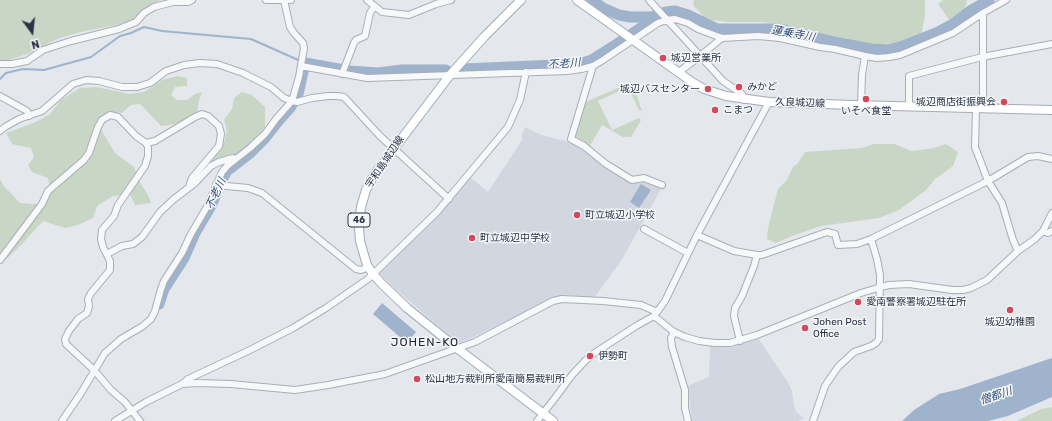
<!DOCTYPE html>
<meta charset="utf-8">
<style>
body{margin:0}
#map{position:relative;width:1052px;height:421px;overflow:hidden;background:#e4e7ec;font-family:Rubik,sans-serif}
canvas{display:block}
.north{position:absolute;left:12px;top:12px;width:40px;height:40px;-webkit-text-stroke:3px #f4f6f9;paint-order:stroke;rotate:165deg;font-size:11px;font-weight:700;line-height:16px;text-align:center;color:#2b3445}
.north::after{content:'';display:block;margin:auto;width:14px;height:18px;background:#2b3445;clip-path:polygon(50% 0,100% 100%,50% 72%,0 100%)}
</style>
<div id="map">
<canvas width="1052" height="421"></canvas>
<div class="north">N</div>
</div>
<script>
const context = document.querySelector('canvas').getContext('2d');
context.lineJoin = 'round';
function paint(path, color) {
  context.fillStyle = color;
  context.fill(path, 'evenodd');
}
function toPath(rows) {
  const path = new Path2D();
  for (const r of rows) {
    path.moveTo(r[0], r[1]);
    for (let i = 2; i < r.length; i += 2) path.lineTo(r[i], r[i + 1]);
  }
  return path;
}
function trace(path, color, width, dash) {
  context.strokeStyle = color;
  context.lineWidth = width;
  context.lineCap = dash ? 'butt' : 'round';
  context.setLineDash(dash || []);
  context.stroke(path);
}
function label(font, color, halo, rows, align = 'center') {
  context.font = font + ' Rubik,"Noto Sans JP",sans-serif';
  context.lineWidth = 3;
  context.setLineDash([]);
  context.textBaseline = 'middle';
  context.strokeStyle = halo;
  context.fillStyle = color;
  for (const [text, x, y, turn = 0] of rows) {
    context.save();
    context.translate(x, y);
    context.rotate((+turn || 0) * Math.PI / 180);
    context.textAlign = isNaN(turn) ? turn : align;
    if (halo) context.strokeText(text, 0, 0);
    context.fillText(text, 0, 0);
    context.restore();
  }
}
paint(toPath([
 [525,127,541,135,574,143,608,170,631,183,642,180,661,189,621,261,594,298,566,295,558,297,471,338,459,343,395,289,387,281,379,272,450,201,470,177,488,192,522,140,522,135],
 [758,338,787,381,792,391,794,406,796,412,804,418,798,421,692,421,688,386,709,377,710,345,727,345,742,343]
]), '#d2d6de');
paint(toPath([
 [0,0,160,0,144,9,130,22,81,32,57,39,30,53,9,60,0,60],
 [694,0,925,0,925,16,921,35,886,47,855,45,828,40,781,24,761,22,727,22,706,19,693,5],
 [943,0,967,0,964,12,950,21,938,4],
 [178,76,187,78,187,86,175,87,171,95,177,100,187,100,195,94,202,92,199,101,197,112,177,124,161,126,140,104,131,105,122,113,112,112,101,115,98,119,103,133,115,153,134,167,141,184,148,195,151,203,135,205,130,194,113,196,97,206,93,218,78,225,65,228,43,221,21,245,1,264,0,263,0,179,3,185,20,203,32,204,46,203,51,194,48,178,32,172,28,165,34,157,31,148,12,144,6,133,38,121,50,114,61,100,80,88,96,87,130,94,144,92,162,80],
 [632,82,642,111,639,110,628,87,598,101,612,130,639,118,641,120,631,137,623,137,602,125,588,149,573,138,585,102],
 [242,92,252,95,265,107,265,128,257,139,242,152,210,162,224,143,227,130,224,120,232,109,234,98],
 [873,144,894,144,912,151,934,148,946,144,958,152,953,166,935,179,926,190,899,210,879,218,821,226,792,236,776,243,767,239,768,228,778,189,787,180,793,167,798,163,805,152,862,148],
 [1052,407,1052,421,1017,421,1041,409]
]), '#c9d6c5');
paint(toPath([
 [641,184,651,190,639,208,630,202],
 [382,303,416,332,407,343,373,314],
 [1052,358,1052,397,1008,416,988,421,902,421,914,410,939,394,960,389]
]), '#9fb4cc');
trace(toPath([
 [0,79,6,73,23,69,44,70,91,57,120,36,131,33,144,27,162,31,251,39,305,63]
]), '#9fb4cc', 2);
trace(toPath([
 [592,0,603,8,619,15,630,17,651,17,666,12,675,11,688,15,717,29,780,29,839,43,871,49,889,50,903,46,938,32,953,24,970,11,989,0],
 [463,69,579,64,592,60,614,46,645,25,651,17],
 [159,304,164,289,184,258,195,233,212,204,221,181,227,171,249,154,264,139,279,120,290,108,298,94,305,63,350,71,378,73,402,70,446,70]
]), '#9fb4cc', 11);
const minor = toPath([
 [266,0,291,0],
 [367,0,382,12,409,15,436,4,451,0],
 [649,0,723,81,742,94,744,100],
 [0,64,12,64,27,61,43,50,71,41,119,29,136,22,144,13,154,7,173,2,188,2,192,0],
 [301,66,367,78,567,71,582,69,593,66,603,60,658,23,666,20,675,19,688,23,698,29,722,38,758,36,780,38,820,47,835,49,865,56,877,58,889,57,900,55,953,33,983,13,1006,0],
 [593,66,571,139,584,146,606,164,632,180,644,178,662,185],
 [679,72,700,56,722,38],
 [342,74,354,43,356,40,365,36,370,13,374,7],
 [0,96,27,111,29,116],
 [861,106,862,75,865,56],
 [909,107,909,76,982,57,1052,44],
 [976,109,975,147,988,181,1002,203,1013,240,1018,251],
 [983,109,983,13],
 [0,131,5,127,19,119,42,111,73,84,86,80,99,81,122,87,137,87,150,83,166,71,184,65,200,63,217,64,243,73,271,87,284,98,292,101,297,102,312,98,328,96,337,96,344,97,380,136,449,199],
 [146,143,155,141,195,117,202,114,208,116,219,126,221,134,219,146,192,178,189,187],
 [216,185,248,188,262,193,356,269,361,270,369,267],
 [644,229,688,253],
 [1043,231,1048,233,1052,231],
 [697,235,734,251,757,255,762,255,827,232,835,234,838,245,857,244,871,239,988,181,1028,157,1038,156,1052,159],
 [107,254,122,246,133,244,142,237,160,212,174,199,195,183,211,166,219,162,233,158,236,159],
 [0,260,42,204,48,191,84,160,89,153,98,127,102,120,110,115,118,117,136,136,146,143,148,147,148,156,145,166,118,205,114,216,102,230,101,239,103,247,110,261,110,270,91,293,88,299,89,306,87,313,78,319,69,331,65,339,66,344,94,370,111,390,125,402,140,421],
 [654,316,674,332,685,337,699,341,715,343,730,343,757,335,861,293,881,287,889,285,909,284,952,290,963,290,971,288,987,280,1018,251,1035,239,1043,231,1052,213],
 [674,332,671,338,672,347,685,390,685,408,688,421],
 [740,341,734,316,735,308,742,296,754,266,757,255],
 [182,384,188,379,248,351,293,328,326,308,368,279,437,212,508,127,520,100,526,72],
 [62,421,81,393,105,353,121,339,143,326,151,319,155,311,161,289,164,281,182,253,191,234,208,205,222,172,227,166,250,148,265,134,276,119,292,101,299,77,304,48,303,43,294,33,290,27,284,0],
 [115,421,146,402,182,384,197,383,231,384,295,390,328,385,385,374,475,342,553,301,562,299,603,301,641,305,657,312],
 [537,421,555,398,572,375,586,360,593,354,636,326,654,316,657,312,665,301,697,235,769,102],
 [813,421,825,386,838,367,854,352,871,346,876,343,879,339,880,275,877,259,871,239]
]);
const major = toPath([
 [521,0,484,37,450,75,374,175,366,190,361,207,359,227,360,241,367,265,373,274,382,284,407,308,458,349,553,421],
 [577,0,692,82,704,89,726,96,769,102,852,105,1052,110]
]);
trace(minor, '#a9aeb7', 8);
trace(major, '#a3abb8', 10);
trace(minor, '#f7f8fa', 6);
trace(major, '#fff', 8);
for (const [x, y, r, color] of [
 [663,58,4,"#d1495b"],
 [739,87,4,"#d1495b"],
 [708,89,4,"#d1495b"],
 [866,99,4,"#d1495b"],
 [1004,102,4,"#d1495b"],
 [715,110,4,"#d1495b"],
 [577,215,4,"#d1495b"],
 [472,238,4,"#d1495b"],
 [858,302,4,"#d1495b"],
 [1010,310,4,"#d1495b"],
 [805,328,4,"#d1495b"],
 [590,356,4,"#d1495b"],
 [417,379,4,"#d1495b"]
]) {
  const dot = new Path2D();
  dot.arc(x, y, r, 0, 2 * Math.PI);
  context.fillStyle = color;
  context.fill(dot);
  trace(dot, '#f4f6f9', 1.5);
}
for (const [x, y, w] of [
 [359,220,22]
]) {
  const box = new Path2D();
  box.roundRect(x - w / 2, y - 7, w, 14, 3);
  context.fillStyle = '#f4f6f9';
  context.fill(box);
  trace(box, '#2b3445', 1);
}
label('bold 9px', '#2b3445', null, [
 ["46",359,220]
]);
label('10px', '#2b3445', '#f4f6f9', [
 ["城辺営業所",671,58],
 ["みかど",747,87],
 ["城辺バスセンター",700,89,"right"],
 ["城辺商店街振興会",996,102,"right"],
 ["こまつ",723,110],
 ["いそべ食堂",866,111,"center"],
 ["町立城辺小学校",585,215],
 ["町立城辺中学校",480,238],
 ["愛南警察署城辺駐在所",866,302],
 ["Johen Post",813,322],
 ["Office",813,334],
 ["城辺幼稚園",1010,322,"center"],
 ["伊勢町",598,356],
 ["松山地方裁判所愛南簡易裁判所",425,379]
], 'left');
label('10px', '#2b3445', '#f4f6f9', [
 ["久良城辺線",800,103,2],
 ["宇和島城辺線",385,162,-56]
]);
label('italic 11px', '#34527a', '#f4f6f9', [
 ["蓮乗寺川",793,34,10],
 ["不老川",564,64,-5],
 ["不老川",216,194,-65],
 ["僧都川",996,396,-19]
]);
context.letterSpacing = '1px';
label('12px', '#1d2536', '#f4f6f9', [
 ["JOHEN-KO",425,343]
]);
context.letterSpacing = '0px';
</script>
